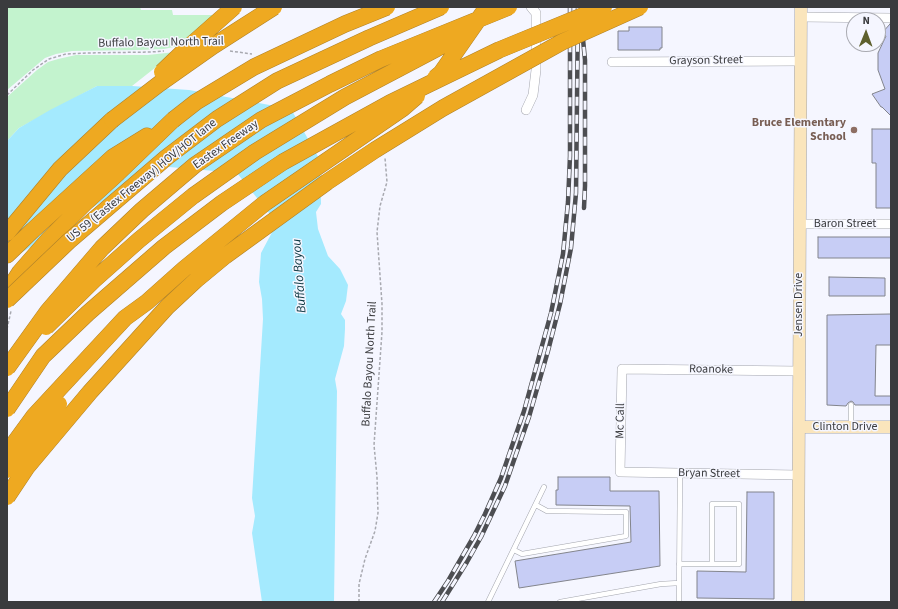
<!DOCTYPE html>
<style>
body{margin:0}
#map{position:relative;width:898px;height:609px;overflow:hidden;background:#f5f6ff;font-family:"Source Sans 3",sans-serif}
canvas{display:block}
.frame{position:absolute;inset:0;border:8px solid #3a3b3e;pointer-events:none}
.north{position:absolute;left:846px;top:12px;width:40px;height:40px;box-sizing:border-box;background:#f5f6ff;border:1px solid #aaabb2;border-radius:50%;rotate:1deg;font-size:11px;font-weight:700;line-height:16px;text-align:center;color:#3a3b3e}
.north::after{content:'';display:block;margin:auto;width:14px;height:18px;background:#5e602e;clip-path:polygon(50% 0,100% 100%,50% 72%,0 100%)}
</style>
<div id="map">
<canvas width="898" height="609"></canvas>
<div class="frame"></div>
<div class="north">N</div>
</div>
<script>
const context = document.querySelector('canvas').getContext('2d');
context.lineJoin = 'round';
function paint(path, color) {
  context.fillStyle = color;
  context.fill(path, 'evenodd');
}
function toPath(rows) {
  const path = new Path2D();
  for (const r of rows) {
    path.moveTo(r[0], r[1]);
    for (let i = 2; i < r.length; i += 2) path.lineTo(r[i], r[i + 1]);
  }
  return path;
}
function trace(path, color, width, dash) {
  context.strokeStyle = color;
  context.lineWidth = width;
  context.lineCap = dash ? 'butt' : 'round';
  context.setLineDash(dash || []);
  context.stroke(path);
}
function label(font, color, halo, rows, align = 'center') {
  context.font = font + ' "Source Sans 3",sans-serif';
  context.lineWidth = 3;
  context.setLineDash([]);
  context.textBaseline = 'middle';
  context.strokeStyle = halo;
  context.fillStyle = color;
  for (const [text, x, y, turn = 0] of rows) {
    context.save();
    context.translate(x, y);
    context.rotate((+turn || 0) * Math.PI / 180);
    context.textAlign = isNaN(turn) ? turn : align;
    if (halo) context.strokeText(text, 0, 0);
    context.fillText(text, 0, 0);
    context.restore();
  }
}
paint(toPath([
 [7,7,140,7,141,10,172,10,173,15,218,15,183,45,164,49,139,50,72,51,56,54,45,58,7,90],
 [175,52,132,86,97,86,19,128,7,141,7,97,37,70,48,62,58,59,76,55,148,55]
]), '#c3f3ce');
paint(toPath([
 [97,86,132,86,189,90,291,109,320,160,321,204,316,212,318,229,328,256,340,269,348,285,346,301,341,314,345,320,345,329,344,346,335,379,337,391,334,602,262,602,252,533,255,516,252,498,263,319,262,299,259,282,261,253,277,223,237,173,158,166,7,262,7,141,19,128,50,110]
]), '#a4eafe');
const building = toPath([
 [890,24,891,24,891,116,882,107,881,107,872,94,885,89,878,70,878,53,886,36,882,33,890,24],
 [629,27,662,27,662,48,660,48,660,50,618,50,618,31,629,31,629,27],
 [872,129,891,129,891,208,876,208,876,163,872,163,872,129],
 [818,237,891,237,891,258,818,258,818,237],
 [829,277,885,278,885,296,829,296,829,277],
 [891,314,891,345,876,345,875,396,891,396,891,405,855,405,853,402,851,401,848,403,846,406,827,405,827,315,891,314],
 [558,477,610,477,610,491,659,491,660,566,519,588,515,561,631,542,630,506,556,505,556,490,558,490,558,477],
 [747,492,774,492,774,599,697,598,697,571,746,572,747,492]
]);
paint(building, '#c7cdf5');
trace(building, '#82848c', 1);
const service = toPath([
 [851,405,851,426],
 [514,550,522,554,626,536,626,512,547,511,536,505],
 [679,564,739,564,739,504,712,504,712,564],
 [488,602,544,487],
 [560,602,661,584,679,583],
 [679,602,680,473]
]);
const minor = toPath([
 [801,17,891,18],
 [612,62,801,61],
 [526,110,533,95,536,70,536,13,531,7],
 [800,224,891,224],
 [798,475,620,472,622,369,799,371]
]);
const secondary = toPath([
 [799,427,891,427],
 [798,602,801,7]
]);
const motorway = toPath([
 [7,233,60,169,112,120],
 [7,255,33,230,113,157,147,136],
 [7,292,20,272,48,240,85,203,118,173,173,120]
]);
trace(service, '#a3a5ad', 5.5);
trace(minor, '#a3a5ad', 10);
trace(secondary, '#a3a5ad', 13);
trace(motorway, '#af822b', 17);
trace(toPath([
 [230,51,252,54],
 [7,95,33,70,49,59,66,54,86,53,151,52,164,51],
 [7,329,11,311],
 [359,602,359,584,365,559,375,531,378,513,377,477,374,445,382,332,382,304,377,232,380,206,387,182,385,158]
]), '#a8a9b0', 1.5, [3, 2]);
trace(service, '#fff', 4.5);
trace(minor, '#fff', 9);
trace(secondary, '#fae5bc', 12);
trace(motorway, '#eea921', 16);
const rail = toPath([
 [582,29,585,60,585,186,584,208],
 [434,602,448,581,474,536,485,514,501,478,524,411,551,313,563,254,568,202,570,156,570,7],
 [442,602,467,562,481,537,505,486,529,417,548,351,560,304,571,248,576,193,578,7]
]);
trace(rail, '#4d4e52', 4.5);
trace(rail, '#f5f6ff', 3, [9]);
const motorwayBridge = toPath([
 [162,72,183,52,234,7],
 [435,78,441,73,487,7],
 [112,120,159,84,213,46,274,7],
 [173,120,196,102,254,67,345,24,387,7],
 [7,300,69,241,167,157,217,119,277,81,369,38,441,7],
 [46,327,94,280,139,240,193,196,255,152,345,97,455,39],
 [7,368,48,311,102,248,142,210,195,165,261,120,330,84,381,59,509,7],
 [7,409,43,356,88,313,164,247,222,203,283,162,390,103,499,50,604,7],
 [7,453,34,416,125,318,147,302,184,269,265,203,402,109,417,96],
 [7,470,59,404],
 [7,497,27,467,90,392,167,307,196,280,225,256,327,182,375,150,443,108,562,42,640,7]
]);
trace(motorwayBridge, '#af822b', 17, []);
trace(motorwayBridge, '#eea921', 16);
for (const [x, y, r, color] of [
 [854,130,4,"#8d6e63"]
]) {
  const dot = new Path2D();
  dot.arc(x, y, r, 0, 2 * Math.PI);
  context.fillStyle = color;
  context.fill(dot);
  trace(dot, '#f5f6ff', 1.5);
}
label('12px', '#3a3b3e', '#f5f6ff', [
 ["Buffalo Bayou North Trail",161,43,-1],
 ["Grayson Street",706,61,-1],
 ["Eastex Freeway",226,145,-35],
 ["US 59 (Eastex Freeway) HOV/HOT lane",142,181,-39],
 ["Baron Street",845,224],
 ["Jensen Drive",799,305,-90],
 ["Buffalo Bayou North Trail",370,364,-87],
 ["Roanoke",711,370,1],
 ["Mc Call",621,421,-89],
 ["Clinton Drive",845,427],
 ["Bryan Street",709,474,1]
]);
label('bold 12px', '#785e54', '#f5f6ff', [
 ["Bruce Elementary",846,123],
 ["School",846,137]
], 'right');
label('italic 13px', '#0c3842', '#f5f6ff', [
 ["Buffalo Bayou",300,276,-94]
]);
</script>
